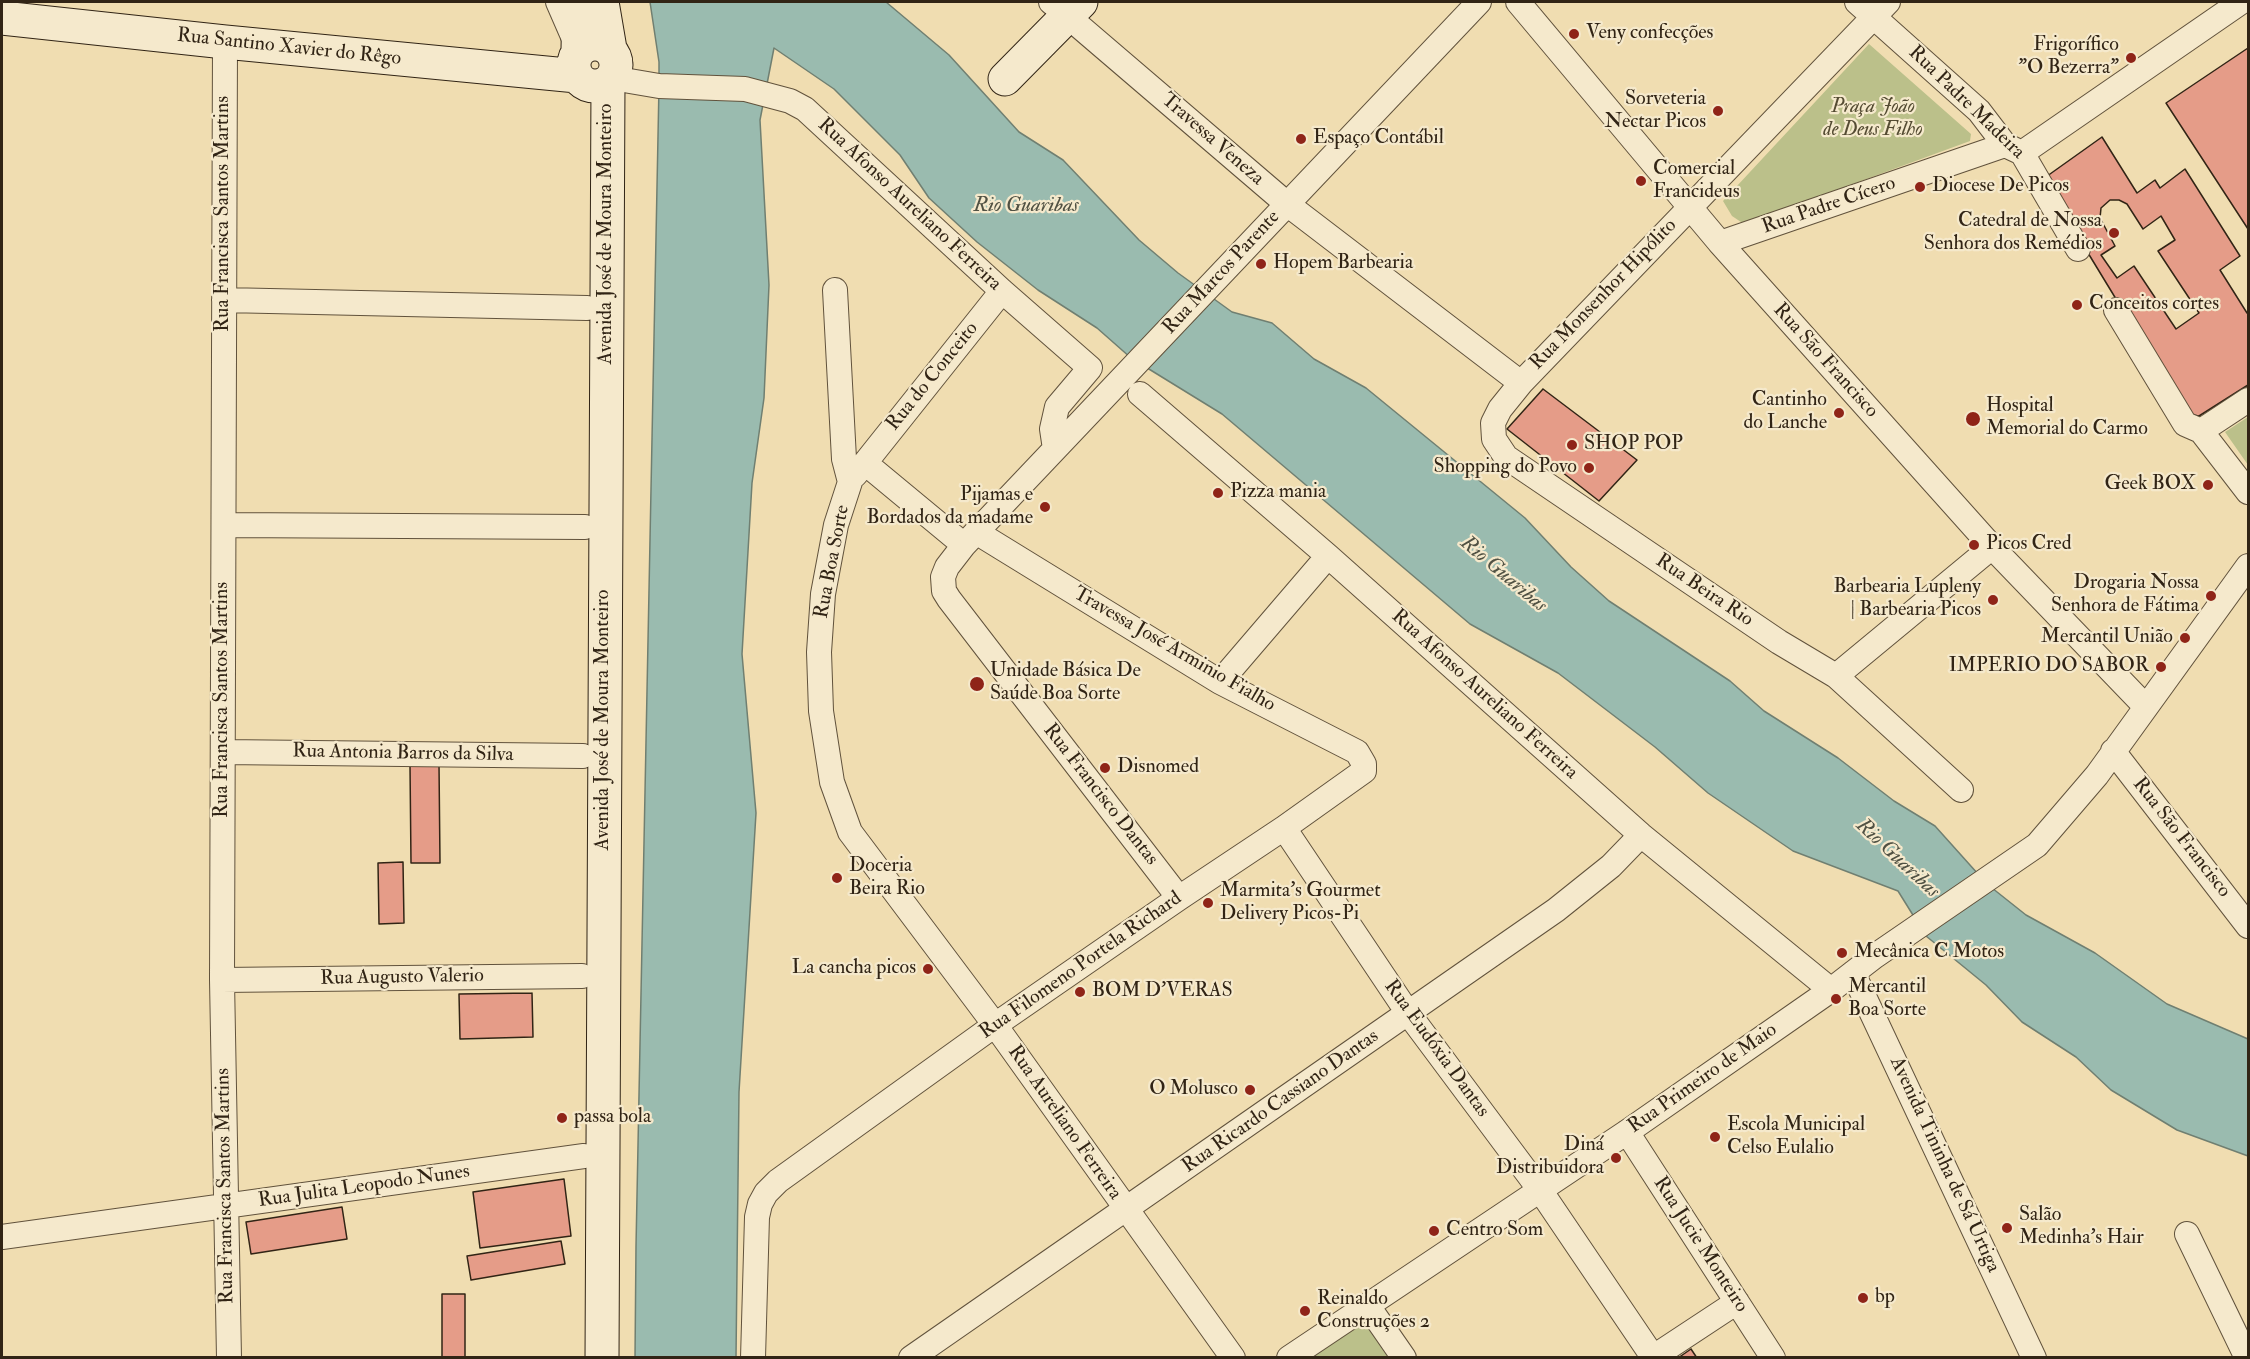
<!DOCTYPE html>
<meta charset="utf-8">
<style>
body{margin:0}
#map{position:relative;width:2250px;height:1359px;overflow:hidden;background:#f0ddb1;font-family:"IM FELL Double Pica",serif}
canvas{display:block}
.frame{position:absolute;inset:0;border:3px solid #312415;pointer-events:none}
</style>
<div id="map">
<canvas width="2250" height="1359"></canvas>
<div class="frame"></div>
</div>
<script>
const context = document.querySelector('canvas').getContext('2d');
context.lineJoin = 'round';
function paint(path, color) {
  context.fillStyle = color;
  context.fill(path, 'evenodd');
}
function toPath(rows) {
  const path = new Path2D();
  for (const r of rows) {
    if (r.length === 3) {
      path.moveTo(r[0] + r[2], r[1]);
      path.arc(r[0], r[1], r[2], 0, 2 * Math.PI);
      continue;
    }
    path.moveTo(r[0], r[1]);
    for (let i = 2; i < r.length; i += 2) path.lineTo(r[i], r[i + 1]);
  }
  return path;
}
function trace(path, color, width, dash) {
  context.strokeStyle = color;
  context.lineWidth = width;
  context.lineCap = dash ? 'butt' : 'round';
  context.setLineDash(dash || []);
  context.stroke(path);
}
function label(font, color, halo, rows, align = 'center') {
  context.font = font + ' "IM FELL Double Pica",serif';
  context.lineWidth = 4.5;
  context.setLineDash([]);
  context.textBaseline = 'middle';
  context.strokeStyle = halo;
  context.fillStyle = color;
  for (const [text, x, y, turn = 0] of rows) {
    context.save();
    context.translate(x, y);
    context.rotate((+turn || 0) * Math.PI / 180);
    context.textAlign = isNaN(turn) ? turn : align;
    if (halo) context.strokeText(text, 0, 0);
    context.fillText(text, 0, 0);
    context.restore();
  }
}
paint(toPath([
 [1869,44,1971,134,1970,141,1744,224,1732,216,1723,201],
 [2248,417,2248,465,2225,432],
 [1365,1319,1393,1358,1308,1358]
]), '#bbc08a');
const water = toPath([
 [650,2,886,2,949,55,1019,132,1063,160,1139,240,1178,273,1232,312,1272,323,1314,359,1366,388,1525,518,1571,567,1609,601,1730,681,1764,711,1838,758,1894,801,1935,826,1987,884,2026,915,2095,953,2167,1004,2248,1039,2248,1156,2177,1130,2111,1090,2076,1057,2022,1022,1986,985,1926,936,1898,891,1793,851,1708,793,1655,747,1558,673,1470,624,1222,414,1131,358,1097,328,1038,290,977,242,929,198,900,155,834,89,774,48,760,120,769,285,764,398,752,483,742,654,756,813,739,1092,736,1357,635,1358,636,1246,659,86,659,62,650,2]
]);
paint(water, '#9abbaf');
trace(water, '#707f71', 1.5);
const building = toPath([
 [2248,48,2248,229,2166,103,2248,48],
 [2102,137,2137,193,2155,180,2160,188,2185,169,2240,256,2220,270,2247,313,2248,312,2248,385,2199,416,2186,414,2043,179,2102,137],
 [2110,200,2119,200,2127,204,2143,229,2161,216,2175,240,2158,251,2199,313,2176,329,2134,266,2117,278,2101,255,2115,246,2100,218,2101,208,2110,200],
 [1543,389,1637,460,1599,501,1507,429,1543,389],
 [439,764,440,863,411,863,410,765,439,764],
 [403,862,404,923,379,924,378,863,403,862],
 [532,993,533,1037,460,1039,459,994,532,993],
 [564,1179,571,1236,480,1248,473,1192,564,1179],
 [342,1207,347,1239,251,1254,246,1222,342,1207],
 [561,1241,565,1264,471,1280,467,1256,561,1241],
 [442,1294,465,1294,465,1358,442,1358,442,1294],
 [1691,1349,1697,1358,1678,1358,1691,1349]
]);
paint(building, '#e59c88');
trace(building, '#312415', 1.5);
const street = toPath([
 [558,2,575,41],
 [1051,2,1287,204,1521,383],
 [1518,2,1720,243,1992,547,2146,707],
 [1857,2,1979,111,2005,145,2022,153,2078,249],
 [1888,2,1521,383,1500,409,1493,423,1494,439,1506,457,1779,642,1836,676,1961,790],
 [225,42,222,980,229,1358],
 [612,78,659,86,745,89,790,101,805,109,1002,291,1090,368,1057,407,1052,429,1055,449],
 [2022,153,2241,2],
 [1720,243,2005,145],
 [835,290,844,459,850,482,836,525,823,594,819,652,821,711,832,782,850,832,995,1025,1233,1358],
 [224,300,587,308],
 [2116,310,2185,424,2201,431,2248,492],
 [1140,394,1328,556,1641,835,1831,990],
 [2201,431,2248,400],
 [865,463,1002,291],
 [855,475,865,463,964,545],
 [224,525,585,527],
 [1836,676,1992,547],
 [1220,682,1328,556],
 [2113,751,2248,926],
 [223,752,583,756],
 [1284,828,1408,1013,1540,1190,1653,1357],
 [1179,898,949,599,944,591,943,577,947,567,964,545,1479,2],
 [1853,973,2034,1358],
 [222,980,582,976],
 [1627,1132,1773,1358],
 [2187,1234,2247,1358],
 [2,1237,584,1156],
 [1368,1306,1404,1358],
 [753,1358,757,1217,760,1204,766,1193,778,1181,995,1025,1179,898,1284,828,1364,771,1364,764,1357,752,1220,682,976,532],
 [911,1358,1556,910,1611,866,1641,835],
 [1289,1358,1627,1132,1831,990,1875,956,2037,845,2097,775,2248,566],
 [1652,1358,1737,1302]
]);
const secondary = toPath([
 [602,2,610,49],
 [2,18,225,42,577,76],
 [595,65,21],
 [578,49,579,2],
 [1005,79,1081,2],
 [602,1358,608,83]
]);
trace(street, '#61523c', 26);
trace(secondary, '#312415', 35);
trace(street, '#f5e9cc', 24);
trace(secondary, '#f5e9cc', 33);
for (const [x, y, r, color] of [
 [1574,34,6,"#8f2418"],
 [2131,58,6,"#8f2418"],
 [1718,111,6,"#8f2418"],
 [1301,139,6,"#8f2418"],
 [1641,181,6,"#8f2418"],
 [1920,187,6,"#8f2418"],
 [2114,233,6,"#8f2418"],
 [1261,264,6,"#8f2418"],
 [2077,305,6,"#8f2418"],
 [1839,413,6,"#8f2418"],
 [1973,419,8,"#8f2418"],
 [1572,445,6,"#8f2418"],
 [1589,468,6,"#8f2418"],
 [2208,485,6,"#8f2418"],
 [1218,493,6,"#8f2418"],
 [1045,507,6,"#8f2418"],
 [1974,545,6,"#8f2418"],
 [2211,596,6,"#8f2418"],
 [1993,600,6,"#8f2418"],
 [2185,638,6,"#8f2418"],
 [2161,667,6,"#8f2418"],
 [977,684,8,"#8f2418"],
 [1105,768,6,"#8f2418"],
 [837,878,6,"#8f2418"],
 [1208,903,6,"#8f2418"],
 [1842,953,6,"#8f2418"],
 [928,969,6,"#8f2418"],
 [1080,992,6,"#8f2418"],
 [1836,999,6,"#8f2418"],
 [1250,1090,6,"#8f2418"],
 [562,1118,6,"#8f2418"],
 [1715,1137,6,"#8f2418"],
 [1616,1158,6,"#8f2418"],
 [2007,1228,6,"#8f2418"],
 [1434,1231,6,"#8f2418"],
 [1863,1298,6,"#8f2418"],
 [1305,1311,6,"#8f2418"]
]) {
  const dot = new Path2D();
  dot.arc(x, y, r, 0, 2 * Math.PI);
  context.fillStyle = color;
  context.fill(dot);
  trace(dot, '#f5e9cc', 2);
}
label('20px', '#312415', '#f5e9cc', [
 ["Veny confecções",1586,34],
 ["Frigorífico",2119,46,"right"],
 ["\"O Bezerra\"",2119,69,"right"],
 ["Sorveteria",1706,100,"right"],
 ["Nectar Picos",1706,123,"right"],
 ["Espaço Contábil",1313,139],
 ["Comercial",1653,170],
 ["Francideus",1653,193],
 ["Diocese De Picos",1932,187],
 ["Catedral de Nossa",2102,222,"right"],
 ["Senhora dos Remédios",2102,245,"right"],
 ["Hopem Barbearia",1273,264],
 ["Conceitos cortes",2089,305],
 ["Cantinho",1827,401,"right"],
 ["do Lanche",1827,424,"right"],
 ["Hospital",1986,407],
 ["Memorial do Carmo",1986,430],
 ["SHOP POP",1584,445],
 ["Shopping do Povo",1577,468,"right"],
 ["Geek BOX",2196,485,"right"],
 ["Pizza mania",1230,493],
 ["Pijamas e",1033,496,"right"],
 ["Bordados da madame",1033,519,"right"],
 ["Picos Cred",1986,545],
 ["Drogaria Nossa",2199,584,"right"],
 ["Senhora de Fátima",2199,607,"right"],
 ["Barbearia Lupleny",1981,588,"right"],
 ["| Barbearia Picos",1981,611,"right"],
 ["Mercantil União",2173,638,"right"],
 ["IMPERIO DO SABOR",2149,667,"right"],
 ["Unidade Básica De",990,672],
 ["Saúde Boa Sorte",990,695],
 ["Disnomed",1117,768],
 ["Doceria",849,867],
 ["Beira Rio",849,890],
 ["Marmita’s Gourmet",1220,892],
 ["Delivery Picos-Pi",1220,915],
 ["Mecânica C Motos",1854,953],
 ["La cancha picos",916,969,"right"],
 ["Mercantil",1848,988],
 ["Boa Sorte",1848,1011],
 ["BOM D'VERAS",1092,992],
 ["O Molusco",1238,1090,"right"],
 ["passa bola",574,1118],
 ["Escola Municipal",1727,1126],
 ["Celso Eulalio",1727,1149],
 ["Diná",1604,1146,"right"],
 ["Distribuidora",1604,1169,"right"],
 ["Salão",2019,1216],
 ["Medinha's Hair",2019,1239],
 ["Centro Som",1446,1231],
 ["bp",1875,1298],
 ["Reinaldo",1317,1300],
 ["Construções 2",1317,1323]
], 'left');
label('20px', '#312415', '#f5e9cc', [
 ["Rua Santino Xavier do Rêgo",289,48,6],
 ["Rua Padre Madeira",1966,103,44],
 ["Travessa Veneza",1212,140,41],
 ["Rua Afonso Aureliano Ferreira",909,205,43],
 ["Rua Padre Cícero",1829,206,-19],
 ["Rua Francisca Santos Martins",224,214,-90],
 ["Avenida José de Moura Monteiro",607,234,-90],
 ["Rua Marcos Parente",1222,273,-47],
 ["Rua Monsenhor Hipólito",1604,295,-46],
 ["Rua São Francisco",1825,361,48],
 ["Rua do Conceito",933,377,-51],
 ["Rua Boa Sorte",833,562,-79],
 ["Rua Beira Rio",1704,591,34],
 ["Travessa José Arminio Fialho",1174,650,30],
 ["Rua Afonso Aureliano Ferreira",1484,695,42],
 ["Rua Francisca Santos Martins",223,700,-90],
 ["Avenida José de Moura Monteiro",604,720,-90],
 ["Rua Antonia Barros da Silva",403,754,1],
 ["Rua Francisco Dantas",1100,795,52],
 ["Rua São Francisco",2181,838,52],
 ["Rua Filomeno Portela Richard",1081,966,-35],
 ["Rua Augusto Valerio",402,978,-1],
 ["Rua Eudóxia Dantas",1436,1049,54],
 ["Rua Primeiro de Maio",1703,1079,-35],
 ["Rua Ricardo Cassiano Dantas",1281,1102,-35],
 ["Rua Aureliano Ferreira",1064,1123,55],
 ["Avenida Tininha de Sá Urtiga",1944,1165,65],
 ["Rua Francisca Santos Martins",226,1186,-91],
 ["Rua Julita Leopodo Nunes",364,1187,-8],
 ["Rua Jucie Monteiro",1700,1245,57]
]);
label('italic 20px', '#544b32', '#f5e9cc', [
 ["Praça João",1873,108],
 ["de Deus Filho",1873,131]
]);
label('italic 21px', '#505143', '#f5e9cc', [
 ["Rio Guaribas",1026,206],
 ["Rio Guaribas",1503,575,40],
 ["Rio Guaribas",1897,859,43]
]);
</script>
